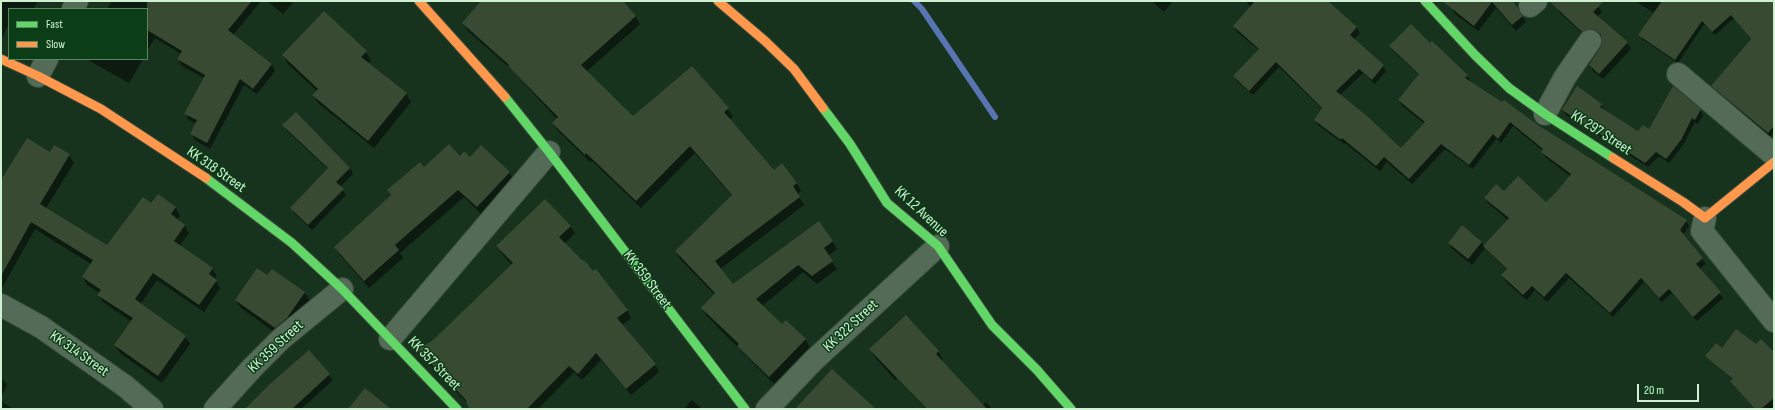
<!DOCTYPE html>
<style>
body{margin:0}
#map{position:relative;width:1775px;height:410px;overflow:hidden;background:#17321d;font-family:"Sofia Sans Condensed",sans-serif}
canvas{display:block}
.frame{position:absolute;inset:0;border:2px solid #d0f1d3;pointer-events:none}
.legend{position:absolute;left:8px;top:8px;width:140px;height:52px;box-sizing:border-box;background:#0b3e17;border:1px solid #5a8662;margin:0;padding:5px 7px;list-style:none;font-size:12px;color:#d0f1d3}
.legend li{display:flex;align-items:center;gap:8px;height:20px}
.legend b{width:20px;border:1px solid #5a8662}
.scale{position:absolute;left:1637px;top:384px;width:62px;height:18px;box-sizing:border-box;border:2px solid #d0f1d3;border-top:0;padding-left:5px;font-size:12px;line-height:14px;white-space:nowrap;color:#d0f1d3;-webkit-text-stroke:3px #0b3e17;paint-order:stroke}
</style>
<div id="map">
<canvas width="1775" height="410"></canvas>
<div class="frame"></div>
<ul class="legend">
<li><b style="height:5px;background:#63d668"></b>Fast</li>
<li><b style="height:5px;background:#ff974d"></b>Slow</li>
</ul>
<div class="scale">20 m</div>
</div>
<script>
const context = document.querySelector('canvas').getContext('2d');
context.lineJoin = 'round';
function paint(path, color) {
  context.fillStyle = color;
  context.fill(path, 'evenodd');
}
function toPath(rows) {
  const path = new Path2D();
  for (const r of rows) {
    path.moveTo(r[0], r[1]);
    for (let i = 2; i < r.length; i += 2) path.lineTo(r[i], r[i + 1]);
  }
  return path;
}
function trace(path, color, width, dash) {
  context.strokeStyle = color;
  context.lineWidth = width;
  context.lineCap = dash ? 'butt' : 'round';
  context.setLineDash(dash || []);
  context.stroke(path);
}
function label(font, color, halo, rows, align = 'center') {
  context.font = font + ' "Sofia Sans Condensed",sans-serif';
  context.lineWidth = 3;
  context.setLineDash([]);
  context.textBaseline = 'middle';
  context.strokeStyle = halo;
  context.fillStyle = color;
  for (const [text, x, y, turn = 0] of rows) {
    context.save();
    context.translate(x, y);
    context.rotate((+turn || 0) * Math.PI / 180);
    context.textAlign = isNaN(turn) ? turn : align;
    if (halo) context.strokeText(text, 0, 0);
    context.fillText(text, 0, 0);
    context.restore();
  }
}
paint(toPath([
 [1,1,38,1,33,9,9,9,9,23,1,40],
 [112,1,261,1,233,35,272,64,275,71,257,94,244,85,210,149,195,140,191,134,196,124,189,120,185,114,204,78,182,66,178,59,181,54,155,38,147,51,147,9,107,9],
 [267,1,294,1,283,14],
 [483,1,621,1,635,16,640,24,586,72,633,118,692,67,728,109,733,117,729,120,774,172,797,183,801,191,797,194,804,205,720,269,733,286,832,241,837,249,828,256,837,269,817,284,803,272,762,306,782,326,786,321,806,340,810,348,774,384,707,316,702,308,715,295,680,259,676,251,732,196,695,153,641,208,592,161,590,162,558,131,553,123,557,119,512,70,468,31,463,23],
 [1152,1,1173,1,1164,12],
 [1245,1,1327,1,1357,28,1360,33,1353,40,1383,66,1386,71,1375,84,1363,73,1340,95,1401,150,1425,124,1402,106,1399,100,1420,75,1393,51,1390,46,1430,44,1467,76,1470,81,1469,82,1686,221,1689,226,1683,235,1706,264,1699,269,1723,298,1697,321,1672,293,1662,302,1644,282,1613,317,1569,278,1547,302,1535,290,1527,300,1505,281,1502,275,1507,270,1485,248,1472,265,1452,249,1449,243,1481,242,1484,246,1508,220,1488,203,1485,198,1504,192,1546,204,1559,191,1570,176,1545,157,1543,151,1513,126,1501,143,1496,139,1473,169,1445,149,1412,184,1387,162,1380,171,1345,143,1344,144,1318,125,1315,120,1322,109,1279,67,1253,95,1237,81,1234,76,1259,50,1237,32,1234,26,1251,7],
 [1458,1,1512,1,1526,22,1516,31,1496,8,1478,31,1455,14,1452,9],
 [1562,1,1594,1,1602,12,1597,17,1627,43,1631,49,1603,79,1593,71,1590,65,1601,48,1603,42,1601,36,1595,34,1586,37,1560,13,1556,7],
 [1635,1,1774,1,1774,132,1770,137,1715,90,1713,86,1751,40,1734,18,1715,35,1704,24,1678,63,1642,39,1639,35,1654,13],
 [366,52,371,61,368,63,406,94,411,102,374,148,318,103,313,95,317,91,288,64,283,55],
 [86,59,143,59,129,83],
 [1601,105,1604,110,1639,132,1650,131,1700,110,1703,115,1698,124,1695,122,1683,145,1669,163,1659,156,1648,167,1566,115,1563,110],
 [283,125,350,168,353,174,340,187,346,195,312,230,294,213,291,208,328,169,287,131],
 [54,146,69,155,74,163,46,208,107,246,152,205,158,196,176,208,180,216,177,220,185,226,189,233,179,246,212,269,217,276,215,279,220,288,204,312,157,280,140,305,185,336,190,344,162,383,120,353,115,345,132,322,103,302,98,295,100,293,87,285,83,277,91,264,35,229,2,288,1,288,1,182,50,153],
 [482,146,510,173,514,181,482,215,464,197,400,253,403,258,369,288,340,255,335,247,391,196,388,191,424,169,460,158,470,158],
 [570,226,575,233,564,244,627,310,631,318,622,325,655,364,659,372,631,395,601,360,582,380,574,372,538,409,470,409,470,406,422,357,418,350,433,342,512,265,502,254,497,247],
 [272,270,305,293,310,301,292,326,280,336,241,308,236,300,268,277],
 [870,349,938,351,943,360,941,362,982,406,986,402,992,409,926,409,897,378,895,380,875,357],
 [1722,349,1774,380,1774,409,1755,409,1733,380,1710,358],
 [309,351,333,380,301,409,257,409],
 [1,377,7,385,1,397],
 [692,400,702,409,684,409],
 [1,401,13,409,1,409]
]), '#0007');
trace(toPath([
 [914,1,922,9,995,117]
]), '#5974b2', 6);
paint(toPath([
 [147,1,252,1,228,30,272,64,253,89,240,79,207,143,190,134,197,120,184,114,205,75,177,59,182,51,147,30],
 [481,1,623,1,636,16,581,65,633,116,692,66,729,108,724,112,774,170,782,163,797,183,793,186,800,197,715,261,733,284,819,221,833,241,824,248,833,261,812,276,798,265,756,299,782,324,786,320,806,339,769,377,737,346,739,344,701,308,715,293,675,251,732,195,690,146,636,201,586,153,585,155,552,123,558,117,508,66,509,65,462,23],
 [1255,1,1328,1,1357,27,1350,35,1384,65,1372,80,1359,69,1336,91,1367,116,1401,148,1425,122,1398,100,1419,74,1389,46,1411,24,1430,43,1432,41,1468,75,1465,78,1502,102,1504,100,1538,125,1687,220,1680,230,1703,258,1696,264,1721,292,1693,317,1669,289,1659,298,1641,278,1610,313,1566,273,1544,297,1532,286,1523,295,1501,275,1507,269,1483,246,1509,218,1484,198,1496,184,1504,191,1518,176,1546,202,1558,190,1571,174,1541,152,1543,149,1510,122,1498,139,1493,134,1469,165,1441,144,1409,179,1384,157,1376,166,1342,138,1341,140,1314,120,1322,108,1276,62,1249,91,1233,76,1259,49,1233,26],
 [1442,1,1513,1,1523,16,1512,25,1492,2,1474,26],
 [1549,1,1604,1,1593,12,1628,42,1599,74,1589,65,1600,48,1602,42,1601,35,1597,31,1591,29,1582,32],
 [1662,1,1774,1,1774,126,1768,133,1711,86,1751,39,1731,15,1712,32,1702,21,1675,60,1638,35],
 [324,11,367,51,361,57,407,93,368,141,312,95,318,89,282,55],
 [1577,86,1602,104,1600,107,1638,131,1643,125,1649,129,1673,86,1701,109,1695,120,1692,118,1681,140,1666,159,1656,152,1645,163,1562,110],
 [296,112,350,168,336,182,344,189,308,225,290,208,328,168,282,125],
 [27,138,50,152,54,145,70,154,40,204,107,245,143,197,151,203,158,194,176,207,171,214,185,225,174,241,213,268,209,274,217,280,199,305,153,273,135,299,186,336,158,376,114,345,133,318,97,295,101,290,82,277,93,260,31,222,1,276,1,180],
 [449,144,460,156,464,151,470,157,481,145,510,172,477,207,458,190,395,245,399,250,364,281,334,247,391,195,387,190,420,162,424,167],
 [545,199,571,226,559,237,583,261,584,260,593,271,596,269,606,282,628,310,617,318,656,364,626,389,596,353,578,374,569,366,527,409,469,409,466,400,417,349,432,341,513,263,496,246],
 [1462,225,1482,242,1468,259,1448,243],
 [257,268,267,275,272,269,305,292,287,318,275,328,235,300],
 [906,315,939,351,936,354,987,409,927,409,869,349],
 [1736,329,1756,344,1761,339,1774,352,1774,398,1761,409,1755,409,1730,381,1733,379,1705,356,1716,343,1722,348],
 [309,350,330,374,292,409,245,409,271,383],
 [832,369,876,409,795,409],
 [365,388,391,409,348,409]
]), '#384a32');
const street = toPath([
 [1530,6,1536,1],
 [73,9,77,1],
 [1678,74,1774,155],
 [38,76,47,59],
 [1545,114,1565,77,1590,41],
 [1705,218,1702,231,1774,321],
 [1,305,41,327,125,386,152,409],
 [390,339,549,152],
 [215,409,253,367,281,339,342,289],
 [767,409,814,360,938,246]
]);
const fast = toPath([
 [1425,1,1475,55,1509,88,1545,114,1613,158],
 [505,97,549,152,745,409],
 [823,108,850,144,887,203,938,246,992,325,1037,370,1071,409],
 [206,178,292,243,342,289,457,409]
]);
const slow = toPath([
 [419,1,505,97],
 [718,1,765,41,794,69,823,108],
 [1,59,38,76,101,109,206,178],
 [1613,158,1683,202,1705,218,1774,162]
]);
trace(street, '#374d3b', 24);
trace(fast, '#374d3b', 11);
trace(slow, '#374d3b', 11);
trace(street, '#546b58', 22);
trace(fast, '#63d668', 9);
trace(slow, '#ff974d', 9);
label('15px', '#d0f1d3', '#0b3e17', [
 ["KK 297 Street",1601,133,33],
 ["KK 318 Street",216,170,35],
 ["KK 12 Avenue",921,212,43],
 ["KK 359 Street",647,280,53],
 ["KK 322 Street",851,326,-43],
 ["KK 359 Street",276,347,-43],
 ["KK 314 Street",79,354,35],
 ["KK 357 Street",434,364,46]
]);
</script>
